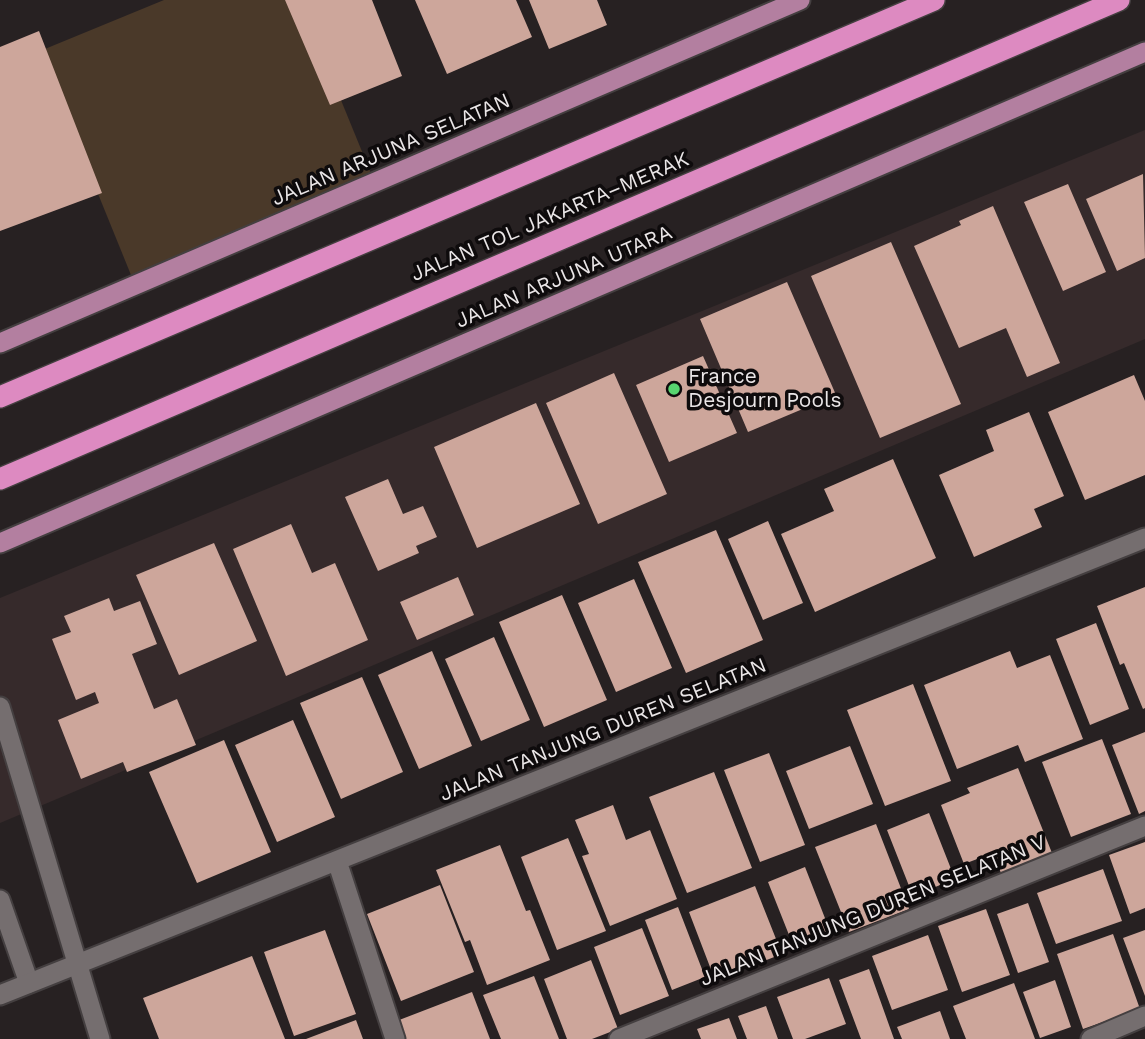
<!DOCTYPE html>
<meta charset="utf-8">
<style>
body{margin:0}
canvas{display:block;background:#272122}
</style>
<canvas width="1145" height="1039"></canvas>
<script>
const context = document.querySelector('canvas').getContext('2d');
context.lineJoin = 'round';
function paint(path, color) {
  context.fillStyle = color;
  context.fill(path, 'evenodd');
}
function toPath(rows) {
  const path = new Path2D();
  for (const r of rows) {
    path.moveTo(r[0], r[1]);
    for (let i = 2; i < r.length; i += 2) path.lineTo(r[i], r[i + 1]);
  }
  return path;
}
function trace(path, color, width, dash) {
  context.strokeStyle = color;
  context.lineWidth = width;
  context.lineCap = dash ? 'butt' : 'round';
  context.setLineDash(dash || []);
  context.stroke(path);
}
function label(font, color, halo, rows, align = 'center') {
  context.font = font + ' "Work Sans",sans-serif';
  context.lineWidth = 7;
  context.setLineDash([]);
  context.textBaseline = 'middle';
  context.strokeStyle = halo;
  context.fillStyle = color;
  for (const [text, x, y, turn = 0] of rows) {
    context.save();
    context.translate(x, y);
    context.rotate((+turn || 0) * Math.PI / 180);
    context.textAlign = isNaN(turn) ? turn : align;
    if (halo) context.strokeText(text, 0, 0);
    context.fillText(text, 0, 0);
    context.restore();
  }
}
paint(toPath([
 [1145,130,1145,339,0,823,0,598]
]), '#362a2b');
paint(toPath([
 [164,0,300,0,372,176,131,275,40,51]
]), '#4a3929');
paint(toPath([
 [285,0,372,0,402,76,330,105],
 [415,0,516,0,532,37,447,74],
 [529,0,597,0,607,25,549,49],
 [39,31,102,193,0,231,0,47],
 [1143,174,1145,258,1117,271,1086,199],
 [1068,184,1106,272,1063,291,1024,202],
 [993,206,1060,363,1027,377,1006,328,959,348,914,246,961,225,959,221],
 [891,242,961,404,880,438,811,276],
 [787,282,836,395,748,432,700,319],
 [703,356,737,433,669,462,636,385],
 [614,373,667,494,598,524,546,403],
 [1134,375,1145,401,1145,475,1085,500,1048,412],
 [536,403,580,504,477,548,434,447],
 [1029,412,1064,496,1034,509,1042,527,974,557,939,475,994,451,986,430],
 [893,459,936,558,815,612,781,534,834,511,824,489],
 [388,479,403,514,423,506,437,537,416,546,419,553,378,571,345,497],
 [768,521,803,603,763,620,728,539],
 [291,524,312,573,335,563,368,640,286,676,233,549],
 [716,530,763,640,686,673,638,562],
 [214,543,257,641,179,675,136,575],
 [458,577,474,615,417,640,400,602],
 [634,579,672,668,616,692,578,603],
 [1145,587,1145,708,1143,709,1124,663,1120,665,1097,606],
 [562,595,607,700,544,727,499,622],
 [109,598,114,611,140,601,157,644,132,654,154,709,177,699,196,745,127,772,123,762,81,779,58,720,99,703,95,692,76,700,52,639,71,632,64,616],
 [1096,623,1129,709,1090,725,1056,639],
 [494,637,530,720,481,741,445,659],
 [432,651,472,746,419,769,378,675],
 [1010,651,1017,668,1050,655,1083,739,1025,762,1018,745,957,769,924,685],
 [362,677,403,772,341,799,300,703],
 [913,684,951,781,885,806,847,710],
 [293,720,335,817,277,842,235,745],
 [1145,732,1145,811,1139,814,1112,745],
 [1102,739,1131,814,1071,837,1042,762],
 [224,740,271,852,197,883,149,772],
 [850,746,873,804,809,829,786,771],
 [769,753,805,845,760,862,724,770],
 [1018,768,1052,853,1001,873,993,853,964,864,941,805,970,793,967,788],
 [714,772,752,868,687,893,649,797],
 [613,805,626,840,650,830,677,899,610,926,582,856,589,854,575,820],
 [929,813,955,879,913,896,887,830],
 [876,824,909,909,849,932,815,847],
 [568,838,606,931,557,950,521,857],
 [1145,842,1145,908,1130,914,1109,855],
 [500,845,526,911,530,910,550,960,487,985,470,940,465,942,436,870],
 [805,867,830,931,793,945,768,882],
 [1103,869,1122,921,1056,944,1037,893],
 [440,885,474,972,401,1001,367,914],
 [755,886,782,954,715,980,689,912],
 [1028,903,1049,962,1018,973,997,914],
 [678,907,705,977,672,990,645,920],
 [986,909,1010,975,962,992,938,926],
 [642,928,669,996,620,1015,594,947],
 [325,930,356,1014,294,1036,264,952],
 [1145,930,1145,996,1123,938],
 [1113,934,1140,1009,1083,1029,1057,954],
 [928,935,948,990,892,1010,872,956],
 [252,956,285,1039,159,1039,143,998],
 [591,960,618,1029,592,1039,567,1039,544,979],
 [869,969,894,1039,861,1039,839,980],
 [534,976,559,1039,501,1039,483,995],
 [829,978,846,1024,805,1039,793,1039,777,997],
 [1055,980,1071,1027,1040,1038,1023,992],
 [1014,983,1035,1039,966,1039,953,1006],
 [472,992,490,1039,400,1039,394,1022],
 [766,1006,778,1039,747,1039,738,1016],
 [940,1011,950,1039,902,1039,897,1027],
 [729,1018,737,1039,701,1039,697,1029],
 [356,1020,363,1039,306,1039]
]), '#cda69b');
const service = toPath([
 [0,900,29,983]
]);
const minor = toPath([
 [0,707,100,1039],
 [337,861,395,1039],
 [0,995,1145,538],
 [619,1039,1145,826],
 [1091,1039,1145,1016]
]);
const primary = toPath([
 [0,343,800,0],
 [0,543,1145,52]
]);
const motorway = toPath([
 [0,397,934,0],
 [0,479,1119,0]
]);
trace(service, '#443f40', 23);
trace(minor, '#443f40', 23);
trace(primary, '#443f40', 23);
trace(motorway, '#443f40', 24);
trace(service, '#756e6f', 19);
trace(minor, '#756e6f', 19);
trace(primary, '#b37fa0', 19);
trace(motorway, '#dd8ac1', 21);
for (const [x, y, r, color] of [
 [674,389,7,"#58d570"]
]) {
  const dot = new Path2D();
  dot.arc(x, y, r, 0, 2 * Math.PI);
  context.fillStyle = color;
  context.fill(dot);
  trace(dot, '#0e0b0c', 2.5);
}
label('21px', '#eae6e7', '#0e0b0c', [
 ["JALAN ARJUNA SELATAN",391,150,-23],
 ["JALAN TOL JAKARTA–MERAK",550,217,-23],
 ["JALAN ARJUNA UTARA",564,277,-23],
 ["JALAN TANJUNG DUREN SELATAN",603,730,-22],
 ["JALAN TANJUNG DUREN SELATAN V",873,911,-22]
]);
label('21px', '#eae6e7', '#0e0b0c', [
 ["France",688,377],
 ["Desjourn Pools",688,401]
], 'left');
</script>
